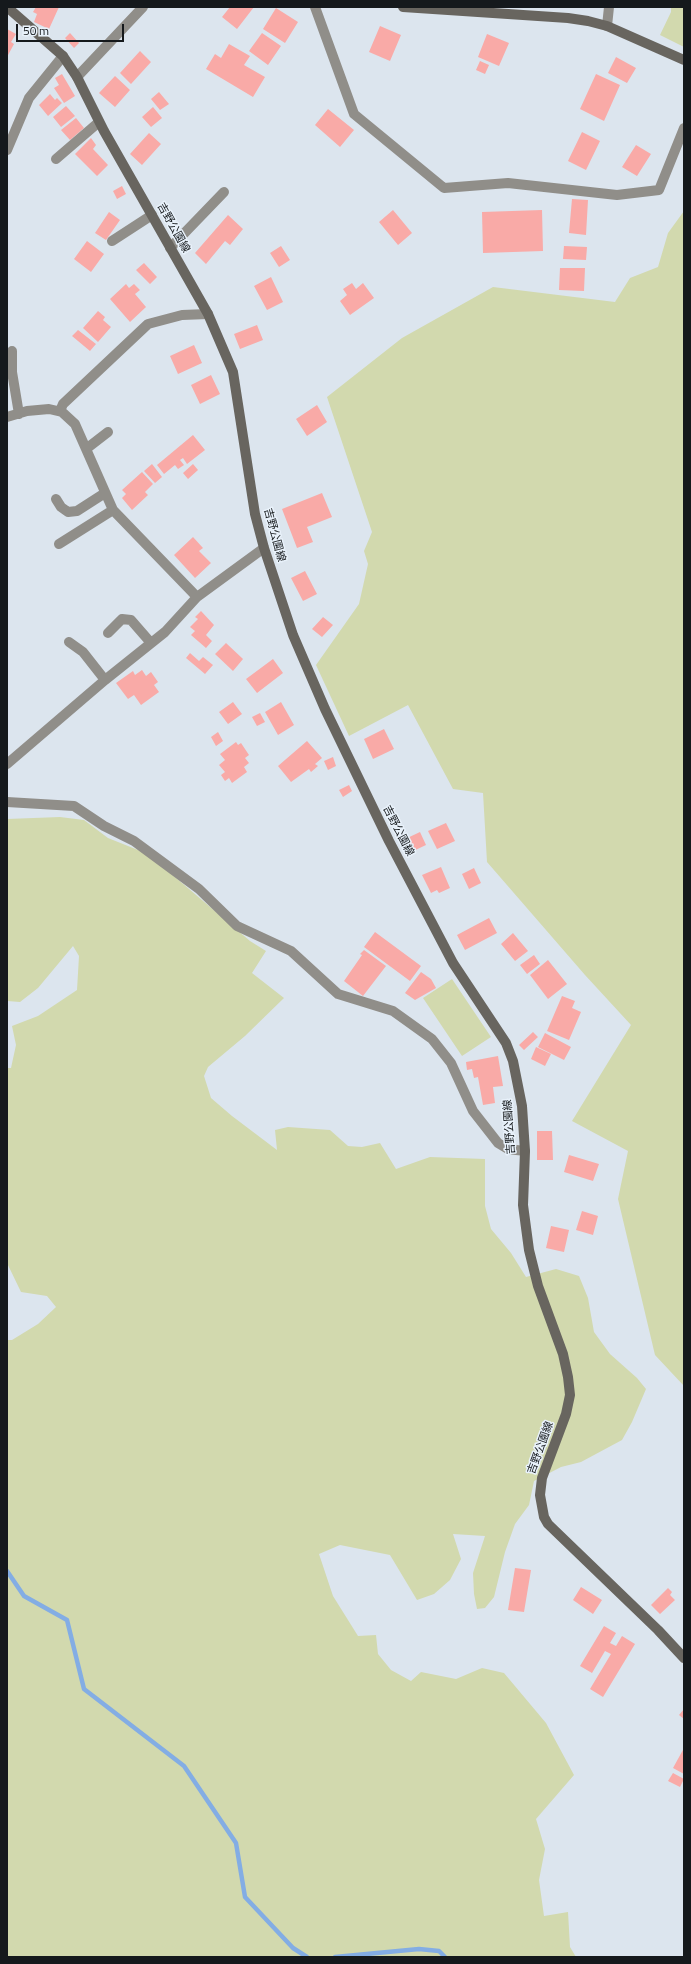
<!DOCTYPE html>
<meta charset="utf-8">
<style>
body{margin:0}
#map{position:relative;width:691px;height:1964px;overflow:hidden;background:#dce5ee;font-family:"Titillium Web",sans-serif}
canvas{display:block}
.frame{position:absolute;inset:0;border:8px solid #15191c;pointer-events:none}
.scale{position:absolute;left:16px;top:24px;width:108px;height:18px;box-sizing:border-box;border:2px solid #15191c;border-top:0;padding-left:5px;font-size:12px;line-height:14px;white-space:nowrap;color:#15191c;-webkit-text-stroke:3px #e9f2fb;paint-order:stroke}
</style>
<div id="map">
<canvas width="691" height="1964"></canvas>
<div class="frame"></div>
<div class="scale">50 m</div>
</div>
<script>
const context = document.querySelector('canvas').getContext('2d');
context.lineJoin = 'round';
function paint(path, color) {
  context.fillStyle = color;
  context.fill(path, 'evenodd');
}
function toPath(rows) {
  const path = new Path2D();
  for (const r of rows) {
    path.moveTo(r[0], r[1]);
    for (let i = 2; i < r.length; i += 2) path.lineTo(r[i], r[i + 1]);
  }
  return path;
}
function trace(path, color, width, dash) {
  context.strokeStyle = color;
  context.lineWidth = width;
  context.lineCap = dash ? 'butt' : 'round';
  context.setLineDash(dash || []);
  context.stroke(path);
}
function label(font, color, halo, rows, align = 'center') {
  context.font = font + ' "Titillium Web","Noto Sans JP",sans-serif';
  context.lineWidth = 3;
  context.setLineDash([]);
  context.textBaseline = 'middle';
  context.strokeStyle = halo;
  context.fillStyle = color;
  for (const [text, x, y, turn = 0] of rows) {
    context.save();
    context.translate(x, y);
    context.rotate((+turn || 0) * Math.PI / 180);
    context.textAlign = isNaN(turn) ? turn : align;
    if (halo) context.strokeText(text, 0, 0);
    context.fillText(text, 0, 0);
    context.restore();
  }
}
paint(toPath([
 [671,7,684,7,684,47,660,35,671,12],
 [684,211,684,1386,655,1355,618,1199,628,1151,572,1121,631,1025,585,975,487,862,483,793,453,789,408,705,349,736,316,665,359,604,368,564,364,551,372,532,327,397,402,338,493,287,615,302,630,278,658,267,668,233],
 [60,817,84,820,108,838,148,854,250,941,266,951,252,973,284,998,245,1036,208,1067,204,1076,211,1098,232,1116,277,1150,275,1130,288,1127,330,1130,348,1146,362,1147,380,1143,396,1169,430,1157,485,1159,485,1206,491,1229,511,1253,526,1277,556,1269,579,1276,588,1298,594,1332,610,1354,637,1378,646,1389,632,1422,622,1440,581,1462,561,1467,534,1481,529,1505,515,1524,505,1552,494,1597,485,1608,477,1609,474,1594,473,1573,485,1536,453,1534,461,1559,450,1580,434,1594,417,1600,390,1555,340,1545,319,1554,333,1596,358,1636,376,1635,378,1654,391,1670,411,1681,421,1672,456,1679,482,1668,504,1673,546,1723,574,1775,536,1819,545,1849,539,1880,544,1916,568,1912,570,1947,576,1957,7,1957,7,1340,12,1340,38,1324,56,1307,47,1296,21,1292,7,1263,7,1068,11,1068,16,1045,12,1026,38,1016,77,990,79,956,73,946,38,988,20,1002,7,1001,7,819],
 [452,979,491,1037,462,1056,423,998]
]), '#d2d9ae');
trace(toPath([
 [7,1571,24,1596,67,1620,84,1689,184,1766,236,1843,245,1897,293,1948,307,1957],
 [335,1957,419,1949,439,1951,445,1957]
]), '#83ade4', 4.5);
paint(toPath([
 [36,7,59,7,49,29,34,22,37,14,33,12],
 [230,7,254,7,237,29,222,17],
 [276,8,298,22,285,43,263,29],
 [380,26,401,35,390,61,369,52],
 [7,29,16,34,11,42,14,44,7,57],
 [70,33,79,43,74,48,65,38],
 [262,33,281,46,268,65,249,51],
 [487,34,509,43,499,66,478,57],
 [229,44,250,56,244,65,265,77,253,97,206,69,215,54,221,58],
 [140,51,151,62,131,84,120,73],
 [616,57,636,68,627,83,608,73],
 [480,61,489,65,485,74,476,70],
 [62,74,75,96,64,103,54,88,59,85,55,78],
 [596,74,620,85,604,121,580,109],
 [115,76,130,90,115,107,99,93],
 [159,92,169,104,160,110,151,99],
 [50,94,55,100,57,98,62,103,48,116,39,105],
 [66,106,75,116,61,127,53,117],
 [153,107,162,118,151,127,142,117],
 [328,109,354,130,340,147,315,125],
 [76,118,84,128,70,140,61,130],
 [582,132,600,141,586,170,568,161],
 [149,133,161,144,142,165,130,154],
 [91,138,96,145,93,149,108,165,97,176,75,154],
 [636,145,651,154,637,176,622,167],
 [122,186,126,194,117,199,113,191],
 [572,199,588,200,586,235,569,233],
 [393,210,412,233,398,245,379,222],
 [542,210,543,251,483,253,482,212],
 [109,212,120,220,106,240,95,233],
 [228,215,243,229,230,245,225,241,206,264,195,253],
 [87,241,104,254,91,272,74,259],
 [281,246,290,260,279,267,270,253],
 [564,246,587,247,586,260,563,259],
 [144,263,157,277,150,284,136,270],
 [560,268,585,268,584,291,559,290],
 [271,277,283,302,267,310,254,286],
 [352,283,356,289,363,283,374,298,350,315,340,301,347,295,343,289],
 [126,284,129,288,134,284,140,290,135,294,146,307,130,322,110,299],
 [98,311,105,317,103,320,111,327,98,342,83,328],
 [257,325,263,340,240,349,234,334],
 [78,330,96,344,90,351,72,336],
 [194,345,202,363,178,374,170,356],
 [211,375,220,394,200,404,191,385],
 [317,405,327,422,307,436,296,419],
 [193,435,205,450,187,464,183,458,180,460,184,465,178,469,175,465,164,474,157,465],
 [152,464,162,477,155,483,144,471],
 [193,464,198,470,188,479,183,473],
 [142,472,153,484,145,492,148,495,132,510,122,498,126,494,122,490],
 [322,493,332,517,307,527,313,542,297,548,282,509],
 [193,537,203,548,199,551,211,563,195,578,174,555],
 [305,571,317,594,303,601,291,578],
 [201,611,214,625,206,635,212,641,206,648,191,635,195,631,190,627,198,619,195,617],
 [323,617,333,625,322,637,312,629],
 [226,643,243,659,233,671,215,654],
 [190,653,199,661,203,657,213,665,205,674,186,658],
 [273,659,283,673,257,693,246,679],
 [142,670,146,676,151,672,158,682,154,685,159,692,141,705,134,695,128,699,116,683,133,671,135,675],
 [233,702,242,714,228,724,219,712],
 [281,702,294,725,278,735,265,712],
 [260,713,265,722,257,726,252,717],
 [384,729,394,749,373,759,364,739],
 [218,732,223,741,216,746,211,737],
 [307,741,322,758,315,764,318,766,311,772,309,769,291,782,278,766],
 [236,742,238,745,241,743,249,755,245,758,249,763,244,767,247,772,232,783,229,778,225,781,221,775,225,772,219,765,225,760,220,754],
 [333,757,336,766,328,770,324,761],
 [349,785,352,791,343,797,339,790],
 [446,823,455,841,437,849,428,831],
 [420,832,426,845,409,853,403,840],
 [441,867,450,888,439,893,437,890,431,893,422,875],
 [474,868,481,883,469,889,462,874],
 [489,918,497,933,465,950,457,935],
 [375,932,421,966,410,981,364,947],
 [513,933,528,951,515,961,501,944],
 [364,950,386,966,363,996,344,981,362,955,360,954],
 [534,955,540,964,527,974,520,965],
 [548,960,567,984,548,999,530,975],
 [421,972,431,979,436,988,415,1000,405,993],
 [562,996,575,1001,572,1008,581,1012,569,1040,547,1031],
 [533,1032,538,1037,524,1050,519,1045],
 [545,1033,571,1047,564,1060,538,1047],
 [536,1047,551,1054,545,1066,531,1059],
 [498,1056,503,1086,493,1087,495,1103,483,1105,478,1077,474,1078,472,1069,467,1070,466,1062],
 [537,1131,552,1131,553,1160,537,1160],
 [569,1155,599,1164,593,1181,564,1172],
 [582,1211,598,1216,593,1235,576,1230],
 [551,1226,569,1230,564,1252,546,1248],
 [515,1568,531,1570,524,1612,508,1610],
 [581,1587,602,1600,593,1614,573,1600],
 [668,1588,672,1592,670,1595,675,1600,660,1614,651,1605],
 [604,1626,616,1633,610,1643,616,1646,622,1636,635,1644,603,1697,590,1689,611,1654,605,1651,592,1673,580,1666],
 [684,1709,684,1719,679,1715],
 [684,1748,684,1774,673,1768],
 [673,1773,684,1779,680,1787,668,1781]
]), '#f9aaa7');
trace(toPath([
 [315,7,354,114,444,188,508,183,617,195,659,190,684,128],
 [607,26,609,7],
 [77,77,143,7],
 [7,150,29,98,63,56],
 [56,159,99,122],
 [112,241,152,215],
 [170,248,224,192],
 [12,351,12,372,19,414],
 [60,411,63,404,148,324,182,315,208,314],
 [7,417,27,411,49,409,62,412,75,424,113,510,197,597],
 [86,449,108,432],
 [56,499,61,507,68,512,77,511,105,493],
 [59,544,113,510],
 [108,633,122,619,131,620,151,643],
 [69,642,83,652,105,680],
 [7,764,105,680,165,632,197,597,264,548],
 [7,802,74,806,104,826,134,841,199,889,237,926,291,951,338,994,393,1011,432,1039,451,1063,473,1111,498,1143,508,1149,525,1151]
]), '#908e89', 10);
trace(toPath([
 [7,7,63,56,77,77,104,131,208,314,233,372,255,514,264,548,293,635,325,709,389,841,453,963,506,1043,513,1061,522,1106,525,1151,523,1205,529,1250,538,1286,563,1354,568,1377,570,1395,566,1414,542,1478,540,1495,544,1517,548,1524,658,1630,684,1658],
 [403,7,568,18,588,21,607,26,684,60]
]), '#68655f', 10);
label('11px', '#15191c', '#e9f2fb', [
 ["吉野公園線",173,228,61],
 ["吉野公園線",274,535,75],
 ["吉野公園線",398,831,63],
 ["吉野公園線",510,1127,-94],
 ["吉野公園線",541,1448,-70]
]);
</script>
